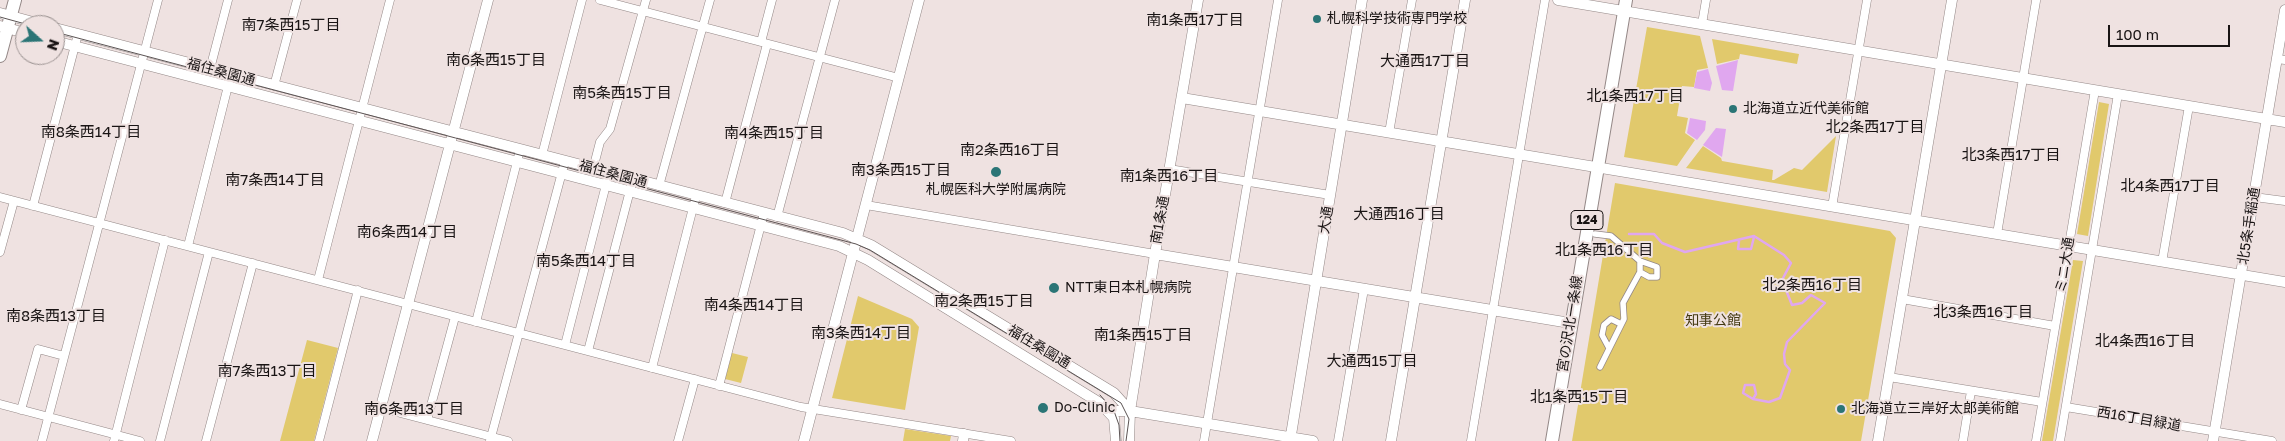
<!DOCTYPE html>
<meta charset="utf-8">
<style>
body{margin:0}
#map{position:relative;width:2285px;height:441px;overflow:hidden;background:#efe2e1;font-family:"Golos Text",sans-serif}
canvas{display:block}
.north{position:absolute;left:15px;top:15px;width:50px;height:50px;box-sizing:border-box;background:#efe2e1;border:1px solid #99908f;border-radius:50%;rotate:110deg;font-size:14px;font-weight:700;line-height:20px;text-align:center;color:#191414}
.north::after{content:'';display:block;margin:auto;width:18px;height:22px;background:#2b7576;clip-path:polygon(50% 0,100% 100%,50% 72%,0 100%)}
.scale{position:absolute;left:2108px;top:25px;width:122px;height:22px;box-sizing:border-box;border:2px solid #191414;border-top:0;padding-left:6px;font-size:15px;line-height:18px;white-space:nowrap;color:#191414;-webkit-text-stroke:4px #efe2e1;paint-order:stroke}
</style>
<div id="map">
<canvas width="2285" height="441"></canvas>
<div class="north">N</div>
<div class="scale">100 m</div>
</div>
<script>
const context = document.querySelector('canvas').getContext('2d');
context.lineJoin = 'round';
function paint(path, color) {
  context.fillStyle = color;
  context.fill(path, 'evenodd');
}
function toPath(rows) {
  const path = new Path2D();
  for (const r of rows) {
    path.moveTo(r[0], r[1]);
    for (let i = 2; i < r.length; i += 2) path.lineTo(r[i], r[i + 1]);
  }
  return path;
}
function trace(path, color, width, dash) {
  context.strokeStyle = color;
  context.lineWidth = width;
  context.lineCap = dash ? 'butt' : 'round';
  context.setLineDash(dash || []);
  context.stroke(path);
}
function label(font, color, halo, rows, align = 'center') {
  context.font = font + ' "Golos Text","Noto Sans JP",sans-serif';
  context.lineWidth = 4;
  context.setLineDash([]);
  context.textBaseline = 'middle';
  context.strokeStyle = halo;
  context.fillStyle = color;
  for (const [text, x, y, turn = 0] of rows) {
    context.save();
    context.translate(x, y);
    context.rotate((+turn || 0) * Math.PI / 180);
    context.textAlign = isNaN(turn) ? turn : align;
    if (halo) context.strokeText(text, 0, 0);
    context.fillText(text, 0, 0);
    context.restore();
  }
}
paint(toPath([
 [1647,27,1700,36,1708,68,1697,70,1694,87,1682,86,1677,116,1688,118,1685,133,1695,140,1677,166,1624,157],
 [1712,39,1799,54,1797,64,1740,54,1739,59,1717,64],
 [2099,102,2109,104,2088,236,2077,234],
 [1836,136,1827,192,1686,168,1703,146,1721,158,1722,161,1773,170,1772,180,1774,180,1794,168,1802,170],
 [1615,183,1890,231,1896,238,1861,441,1572,441],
 [2073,260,2083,261,2053,441,2042,441],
 [858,296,912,319,919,327,905,410,832,398],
 [307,340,338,348,314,441,280,441],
 [732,353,748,357,741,383,725,379],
 [905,429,951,436,950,441,903,441]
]), '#e1c96c');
paint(toPath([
 [1738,60,1733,91,1722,90,1716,66],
 [1708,69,1712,83,1710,91,1694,88,1697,72],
 [1690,118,1706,121,1705,130,1697,140,1687,133],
 [1716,128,1726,129,1722,157,1703,145]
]), '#e0a7ef');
trace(toPath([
 [1629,234,1654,234,1662,243,1685,252,1754,236,1784,255,1791,263,1782,280,1792,305,1802,303,1811,295,1825,303,1787,342,1784,354,1785,364,1790,370,1780,398,1769,402,1753,399,1756,394,1754,385,1745,385,1743,393,1753,399],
 [1739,241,1738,249,1751,249,1754,237]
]), '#e0a7ef', 2.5);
const pedestrian = toPath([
 [1595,234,1611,236,1640,261,1640,272,1623,303,1624,319,1600,367],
 [1640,272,1649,277,1657,277,1657,267,1640,261],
 [1609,348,1602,335,1604,325,1611,319,1621,324]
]);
const minor = toPath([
 [600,0,899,78],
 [1702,24,1706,0],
 [761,42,772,0],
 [2277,59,2285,60],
 [210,69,228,0],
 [274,86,297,0],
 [1389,133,1412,0],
 [542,155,582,0],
 [593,169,600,142,610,129,646,0],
 [1169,169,1330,195],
 [659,186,710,0],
 [0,197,801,407,1011,441],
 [2254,197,2285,201],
 [725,203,767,44],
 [866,205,1155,254],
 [33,206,78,34],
 [1832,207,1867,0],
 [777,217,835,0],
 [1997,234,2036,1],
 [188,246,231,74],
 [0,252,14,201],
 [2162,262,2189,106],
 [318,280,390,0],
 [1902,299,2055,326],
 [476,322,520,150],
 [565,345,609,173],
 [588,351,633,179],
 [652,368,696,196],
 [1889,377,2042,402],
 [719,386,764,213],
 [0,404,140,441],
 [2066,407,2272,441],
 [381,408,508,441],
 [21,410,38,349,64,356],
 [427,420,455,317],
 [42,441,158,0],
 [114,441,165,240],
 [160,441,209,252],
 [206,441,253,263],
 [319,441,358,290],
 [490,441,565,161],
 [678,441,695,379],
 [1204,441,1278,0],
 [1338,441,1364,289],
 [1471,441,1545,0],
 [1963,441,1971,391],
 [2036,441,2095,90],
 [2060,441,2118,94]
]);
const tertiary = toPath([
 [1558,0,2285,122],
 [0,13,44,25],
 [0,26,25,33],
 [55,28,843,233,871,245,1114,393,1130,411],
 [55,41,839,246,868,260,1100,403,1114,418,1116,441],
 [1182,98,2285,282],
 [1155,254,1570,323],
 [1110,411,1130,411,1313,441],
 [372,441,488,0],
 [804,441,919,0],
 [963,441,964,434],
 [1129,441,1130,411,1155,254,1198,0],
 [1290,441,1362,0],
 [1391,441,1465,0],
 [1878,441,1952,0],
 [2213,441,2285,10]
]);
const primary = toPath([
 [0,56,15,0],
 [1552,441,1626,0]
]);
trace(pedestrian, '#948887', 7);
trace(minor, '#948887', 9);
trace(tertiary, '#948887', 11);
trace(primary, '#948887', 14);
trace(pedestrian, '#fff', 5.5);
trace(minor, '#fff', 8);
trace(tertiary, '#fff', 10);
trace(primary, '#fff', 12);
trace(toPath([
 [0,17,29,25],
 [55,32,856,244,870,250,1121,403,1129,419,1126,441],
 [1100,395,1114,411,1119,425,1120,441]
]), '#5b5353', 1);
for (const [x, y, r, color] of [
 [1317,19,5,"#2b7576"],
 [1733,109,5,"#2b7576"],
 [996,172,6,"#2b7576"],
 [1054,288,6,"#2b7576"],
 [1043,408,6,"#2b7576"],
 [1841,409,5,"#2b7576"]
]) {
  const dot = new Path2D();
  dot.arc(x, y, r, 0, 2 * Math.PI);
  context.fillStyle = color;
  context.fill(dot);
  trace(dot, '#efe2e1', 2);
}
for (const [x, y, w] of [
 [1587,220,32]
]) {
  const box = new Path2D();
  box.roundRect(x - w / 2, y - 9.5, w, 19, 4);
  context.fillStyle = '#efe2e1';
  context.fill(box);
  trace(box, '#191414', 1);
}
label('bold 12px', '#191414', null, [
 ["124",1587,220]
]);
label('14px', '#191414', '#efe2e1', [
 ["札幌科学技術専門学校",1327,19],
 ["北海道立近代美術館",1743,109],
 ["札幌医科大学附属病院",996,190,"center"],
 ["NTT東日本札幌病院",1065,288],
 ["Do-Clinic",1054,408],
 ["北海道立三岸好太郎美術館",1851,409]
], 'left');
label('14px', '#191414', '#efe2e1', [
 ["福住桑園通",221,72,15],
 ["福住桑園通",613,174,15],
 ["南1条通",1160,220,-80],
 ["大通",1326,220,-81],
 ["北5条手稲通",2249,226,-81],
 ["ミニ大通",2065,265,-81],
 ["宮の沢北一条線",1570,324,-81],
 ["福住桑園通",1039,347,31],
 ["西16丁目緑道",2139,419,10]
]);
label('14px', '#433911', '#efe2e1', [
 ["知事公館",1713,321]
]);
label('15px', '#191414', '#efe2e1', [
 ["南1条西17丁目",1195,20],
 ["南7条西15丁目",291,25],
 ["南6条西15丁目",496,60],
 ["大通西17丁目",1425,61],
 ["南5条西15丁目",622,93],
 ["北1条西17丁目",1635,96],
 ["北2条西17丁目",1875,127],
 ["南8条西14丁目",91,132],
 ["南4条西15丁目",774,133],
 ["南2条西16丁目",1010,150],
 ["北3条西17丁目",2011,155],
 ["南3条西15丁目",901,170],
 ["南1条西16丁目",1169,176],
 ["南7条西14丁目",275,180],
 ["北4条西17丁目",2170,186],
 ["大通西16丁目",1399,214],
 ["南6条西14丁目",407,232],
 ["北1条西16丁目",1604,250],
 ["南5条西14丁目",586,261],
 ["北2条西16丁目",1812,285],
 ["南2条西15丁目",984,301],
 ["南4条西14丁目",754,305],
 ["北3条西16丁目",1983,312],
 ["南8条西13丁目",56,316],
 ["南3条西14丁目",861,333],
 ["南1条西15丁目",1143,335],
 ["北4条西16丁目",2145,341],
 ["大通西15丁目",1372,361],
 ["南7条西13丁目",267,371],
 ["北1条西15丁目",1579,397],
 ["南6条西13丁目",414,409]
]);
</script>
